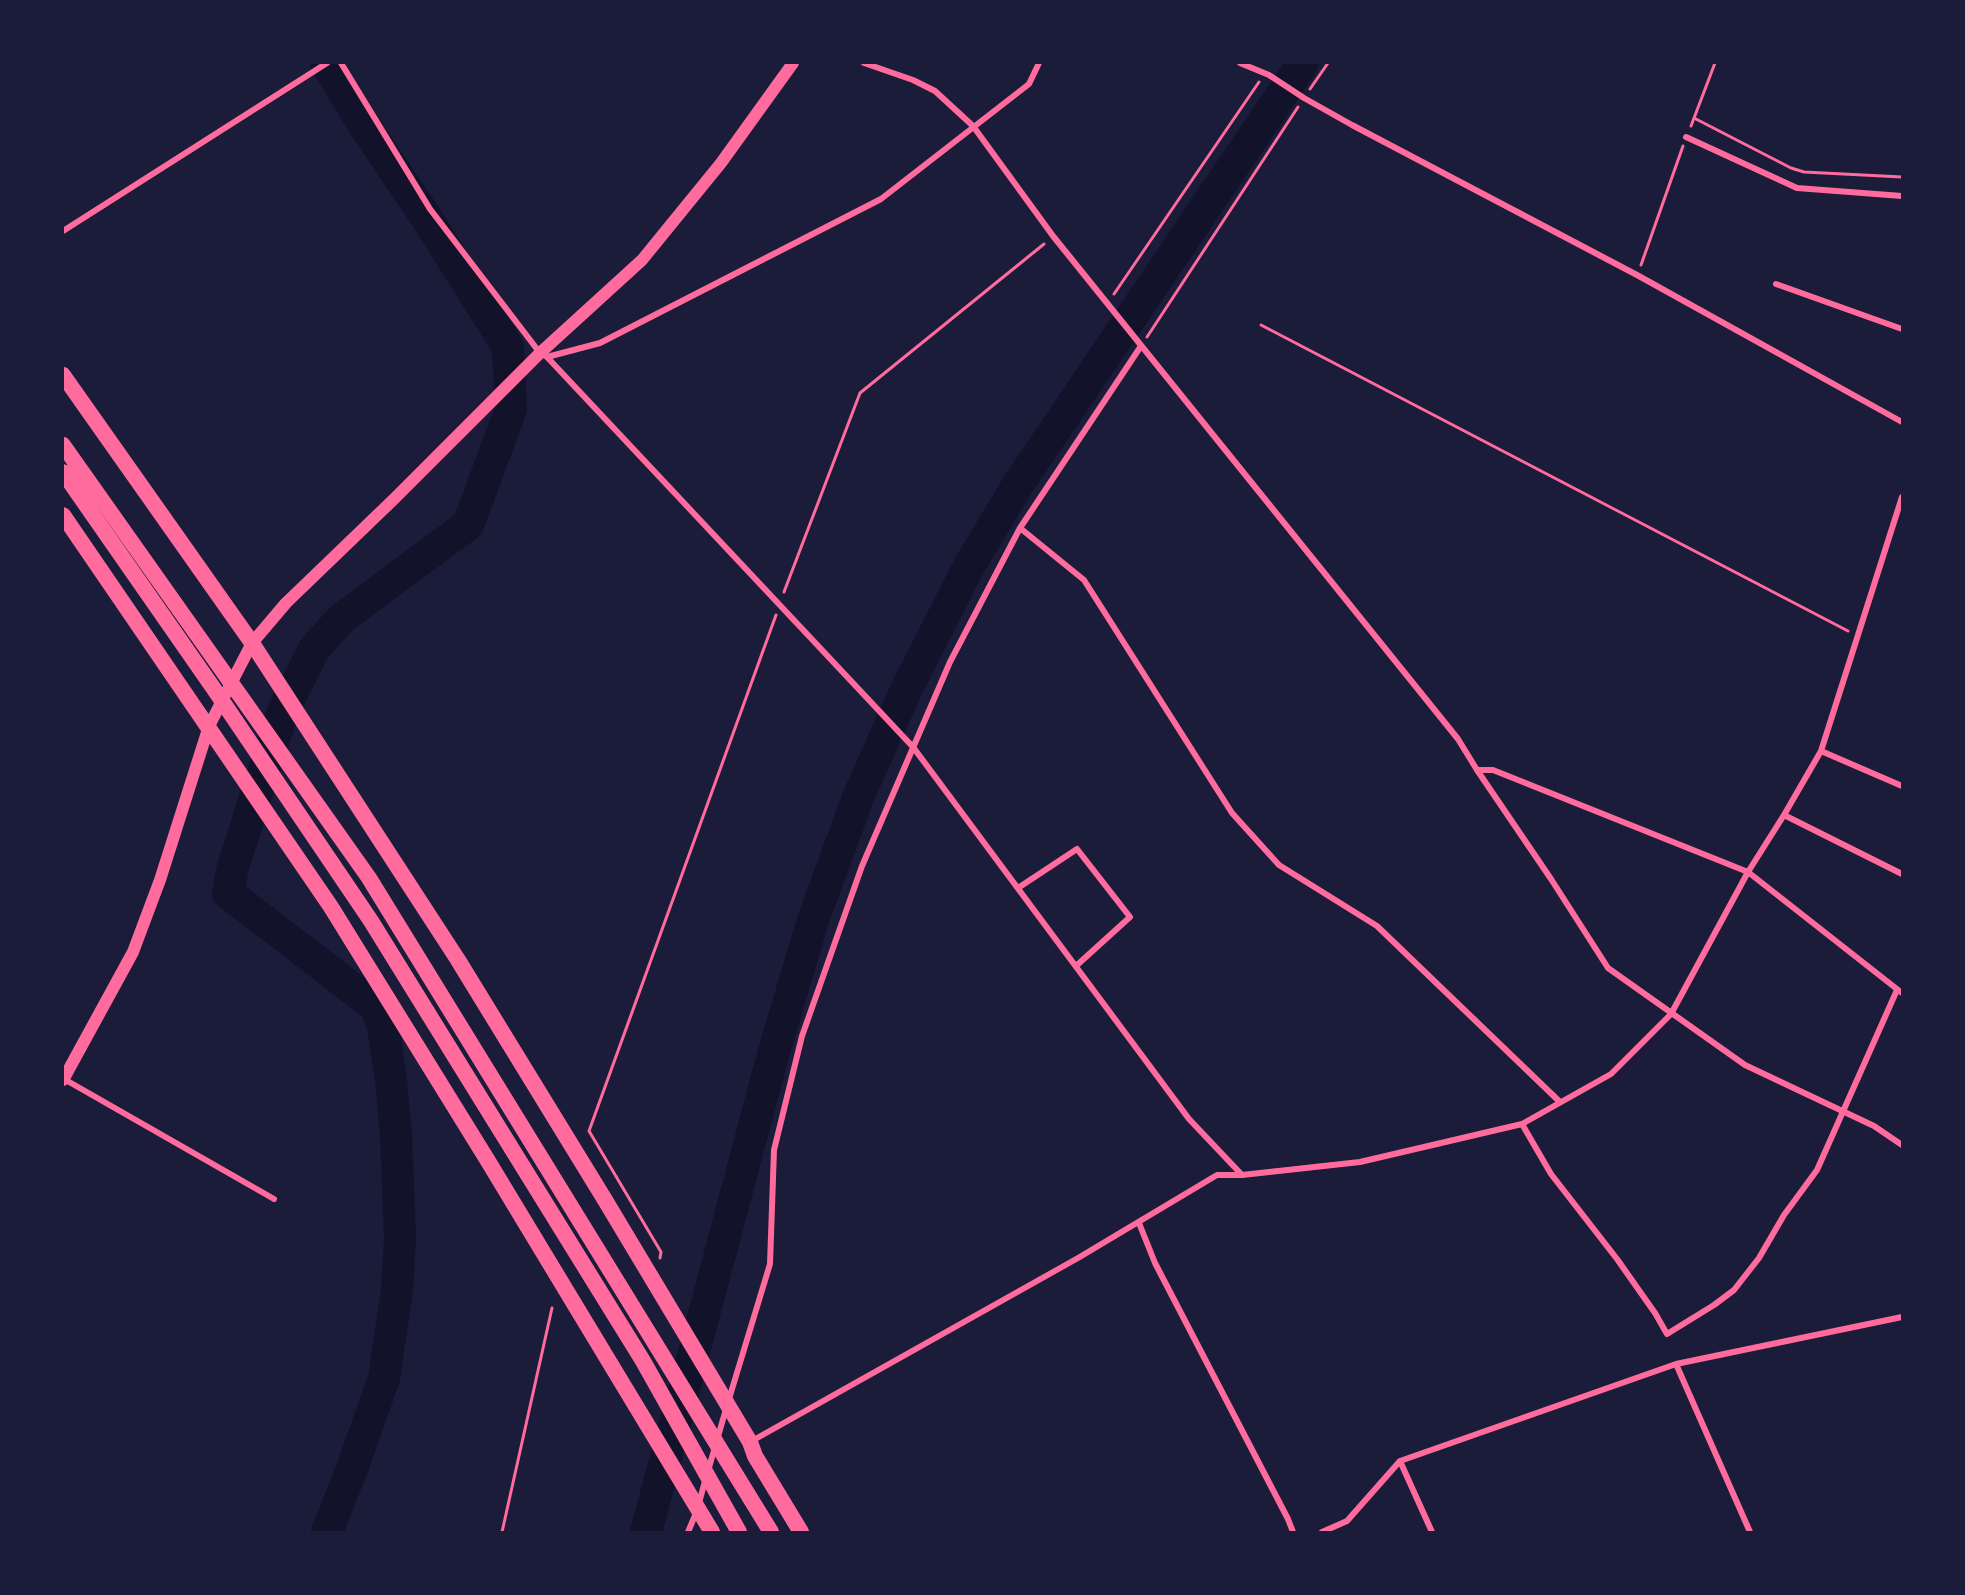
<!DOCTYPE html>
<style>
body{margin:0}
#map{position:relative;width:1965px;height:1595px;overflow:hidden;background:#1b1b3a;font-family:"Titillium Web",sans-serif}
canvas{display:block}
.frame{position:absolute;inset:0;border:64px solid #1b1b3a;pointer-events:none}
</style>
<div id="map">
<canvas width="1965" height="1595"></canvas>
<div class="frame"></div>
</div>
<script>
const context = document.querySelector('canvas').getContext('2d');
context.lineJoin = 'round';
function toPath(rows) {
  const path = new Path2D();
  for (const r of rows) {
    path.moveTo(r[0], r[1]);
    for (let i = 2; i < r.length; i += 2) path.lineTo(r[i], r[i + 1]);
  }
  return path;
}
function trace(path, color, width, dash) {
  context.strokeStyle = color;
  context.lineWidth = width;
  context.lineCap = dash ? 'butt' : 'round';
  context.setLineDash(dash || []);
  context.stroke(path);
}
trace(toPath([
 [326,63,363,124,426,217,508,347,511,409,468,525,342,618,314,649,283,711,233,867,228,893,375,1006,383,1026,391,1081,396,1135,400,1238,397,1290,384,1378,353,1466,327,1532],
 [646,1532,773,1055,813,920,859,795,907,688,968,568,1017,486,1303,63]
]), '#12122b', 32);
trace(toPath([
 [1310,89,1328,63],
 [1694,118,1791,168,1804,172,1902,177],
 [1691,126,1715,63],
 [1641,265,1683,146],
 [1114,294,1259,82],
 [1261,325,1848,631],
 [1147,337,1298,107],
 [784,592,860,393,1044,244],
 [660,1258,661,1252,589,1131,776,615],
 [502,1532,552,1308]
]), '#ff6b9d', 3);
trace(toPath([
 [341,63,430,209,540,353,547,357,913,747,1189,1119,1242,1175],
 [864,63,913,80,935,91,973,126,1053,236,1458,739,1477,770,1551,879,1608,968,1745,1065,1874,1126,1902,1145],
 [1240,63,1269,75,1304,98,1352,125,1637,275,1902,422],
 [1686,137,1797,188,1902,196],
 [63,231,327,63],
 [1776,284,1902,329],
 [547,357,600,343,881,199,1029,84,1039,63],
 [1020,528,1084,580,1232,813,1279,865,1377,926,1560,1102],
 [1821,751,1902,786],
 [1477,770,1493,770,1748,872,1902,993],
 [1784,815,1902,874],
 [1018,888,1077,849,1130,917,1076,966],
 [64,1079,274,1199],
 [1522,1124,1551,1174,1617,1259,1655,1313,1667,1334,1714,1305,1734,1290,1759,1258,1784,1215,1817,1170,1897,990],
 [1139,1223,1155,1263,1288,1519,1293,1532],
 [1676,1364,1750,1532],
 [729,1399,770,1264,774,1150,802,1036,862,866,950,662,1020,528,1141,346],
 [750,1442,1078,1258,1217,1175,1242,1175,1360,1162,1522,1124,1611,1074,1671,1014,1748,872,1784,815,1821,751,1902,497],
 [1400,1461,1432,1532],
 [708,1471,726,1409],
 [699,1503,705,1481],
 [688,1532,696,1513],
 [1322,1532,1347,1521,1400,1461,1676,1364,1902,1317]
]), '#ff6b9d', 6);
trace(toPath([
 [63,1080,133,952,160,880,209,726,252,643,286,603,394,499,540,353,642,260,721,163,793,63]
]), '#ff6b9d', 12);
trace(toPath([
 [63,375,252,643,458,960,605,1200,750,1442,755,1456,801,1532],
 [63,445,369,878,771,1532],
 [63,472,214,689,371,921,643,1361,739,1532],
 [63,515,331,907,488,1161,712,1532]
]), '#ff6b9d', 16);
</script>
